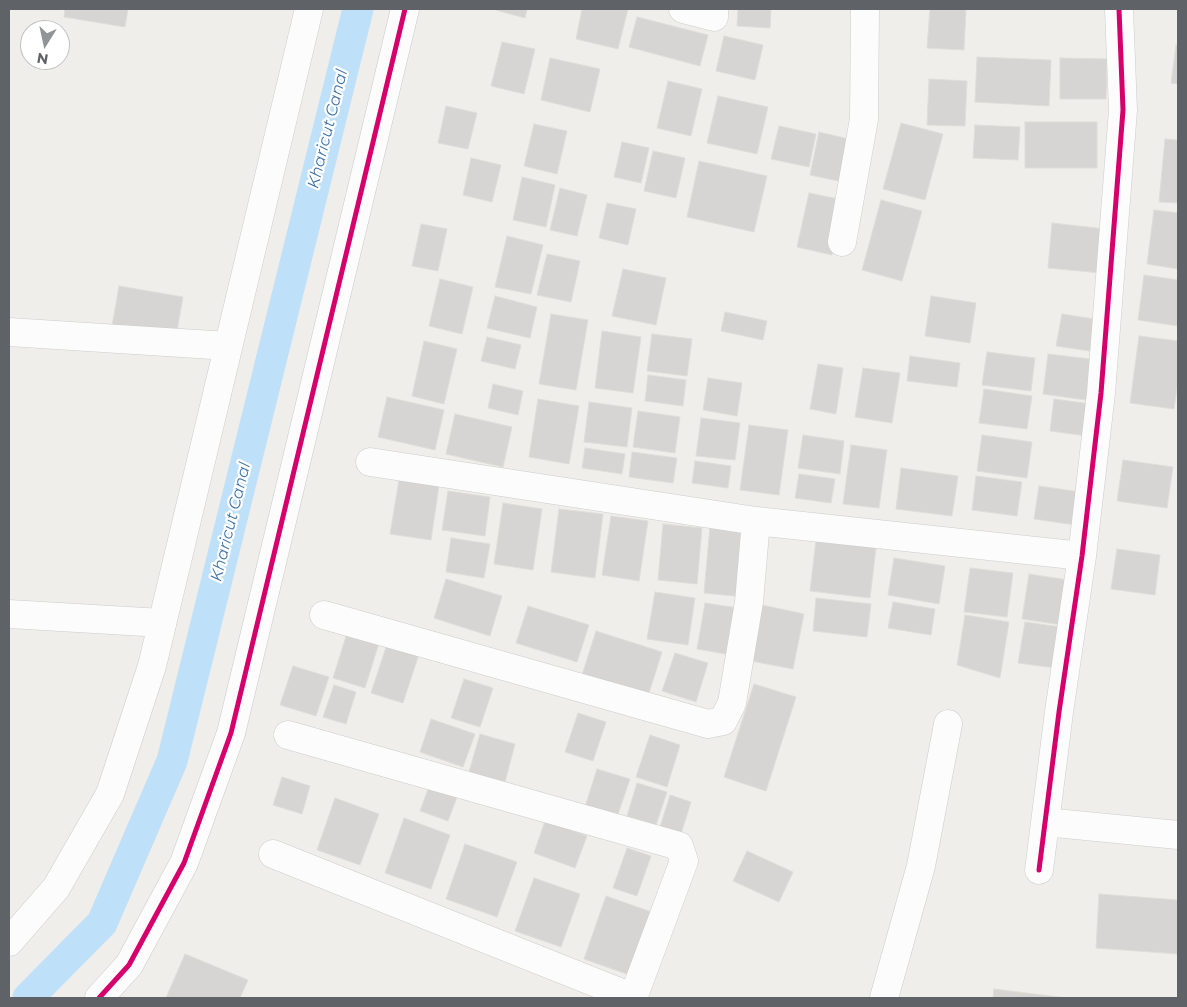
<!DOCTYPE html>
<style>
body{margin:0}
#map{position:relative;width:1187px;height:1007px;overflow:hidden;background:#efeeea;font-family:Montserrat,sans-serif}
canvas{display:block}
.frame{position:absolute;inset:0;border:10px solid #5f6368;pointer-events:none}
.north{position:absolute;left:20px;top:20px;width:50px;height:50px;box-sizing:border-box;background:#fff;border:1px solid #bfc1c3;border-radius:50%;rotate:190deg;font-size:14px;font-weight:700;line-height:20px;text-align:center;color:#5f6368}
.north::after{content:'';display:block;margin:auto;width:18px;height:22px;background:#919496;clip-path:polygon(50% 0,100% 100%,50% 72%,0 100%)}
</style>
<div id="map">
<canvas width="1187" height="1007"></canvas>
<div class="frame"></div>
<div class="north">N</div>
</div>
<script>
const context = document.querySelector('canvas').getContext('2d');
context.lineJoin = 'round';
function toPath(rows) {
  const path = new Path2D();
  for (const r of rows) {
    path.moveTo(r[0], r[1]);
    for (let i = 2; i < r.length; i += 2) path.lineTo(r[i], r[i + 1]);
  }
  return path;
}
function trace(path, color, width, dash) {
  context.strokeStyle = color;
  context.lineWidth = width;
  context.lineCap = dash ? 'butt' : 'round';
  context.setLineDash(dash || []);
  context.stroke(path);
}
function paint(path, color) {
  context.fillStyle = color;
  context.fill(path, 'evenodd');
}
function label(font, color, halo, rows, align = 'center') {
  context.font = font + ' Montserrat,sans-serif';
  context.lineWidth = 4.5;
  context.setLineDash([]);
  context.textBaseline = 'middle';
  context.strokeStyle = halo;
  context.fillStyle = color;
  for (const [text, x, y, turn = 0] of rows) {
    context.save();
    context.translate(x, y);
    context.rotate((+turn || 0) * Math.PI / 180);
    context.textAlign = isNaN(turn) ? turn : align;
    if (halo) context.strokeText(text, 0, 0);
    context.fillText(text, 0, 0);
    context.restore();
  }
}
trace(toPath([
 [28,998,102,923,172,761,358,9]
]), '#bfe0f9', 31);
const building = toPath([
 [65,9,128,9,125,27,64,17,65,9],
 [492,9,527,9,525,18,492,9],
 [582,9,628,9,618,49,576,39,582,9],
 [738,9,771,9,770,28,737,26,738,9],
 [930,9,966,9,964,50,927,48,930,9],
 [637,17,708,35,700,66,629,47,637,17],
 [724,36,763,45,755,80,716,71,724,36],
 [502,42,535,49,524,94,491,86,502,42],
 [1176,45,1178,45,1178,84,1171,83,1176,45],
 [977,57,1051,60,1049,106,975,102,977,57],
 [550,58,600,69,590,112,541,100,550,58],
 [1060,58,1107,59,1106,99,1060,99,1060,58],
 [929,79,967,81,965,126,927,125,929,79],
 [668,81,702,89,691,136,657,128,668,81],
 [718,96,768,107,757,154,707,143,718,96],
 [446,106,477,113,468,149,438,143,446,106],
 [1025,122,1097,122,1097,168,1025,168,1025,122],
 [901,123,943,134,925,200,883,189,901,123],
 [534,124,567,131,557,174,524,166,534,124],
 [975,125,1020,127,1018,160,973,158,975,125],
 [779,126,816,134,809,167,771,159,779,126],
 [819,132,853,140,843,182,810,175,819,132],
 [1165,139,1178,140,1178,203,1159,202,1165,139],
 [622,142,649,148,641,183,614,177,622,142],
 [653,151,685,158,676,198,644,191,653,151],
 [471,158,501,165,492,202,463,195,471,158],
 [699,161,767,176,754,232,687,217,699,161],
 [522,177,555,185,546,227,513,220,522,177],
 [560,188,587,195,577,236,550,230,560,188],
 [809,193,844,200,832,255,797,247,809,193],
 [881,200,922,211,902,281,862,270,881,200],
 [607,203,636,209,628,245,599,238,607,203],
 [1154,210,1178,213,1178,269,1147,264,1154,210],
 [1052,223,1105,229,1101,273,1048,268,1052,223],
 [421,224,447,229,438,271,412,266,421,224],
 [507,236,543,245,531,294,495,287,507,236],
 [547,254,580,261,571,302,537,295,547,254],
 [623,269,666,278,656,325,612,316,623,269],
 [1144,275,1178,280,1178,326,1138,320,1144,275],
 [440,279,473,287,462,334,429,326,440,279],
 [119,286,183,297,176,337,112,326,119,286],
 [495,296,537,307,530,338,487,328,495,296],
 [931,296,976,303,970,343,925,336,931,296],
 [725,312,767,321,763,340,721,331,725,312],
 [551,314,588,320,576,390,539,384,551,314],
 [1062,314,1101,320,1096,352,1056,346,1062,314],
 [602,331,641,337,633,393,595,388,602,331],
 [652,334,692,339,687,376,647,371,652,334],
 [1139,336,1178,341,1178,381,1174,409,1130,403,1139,336],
 [487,337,521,345,515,369,481,361,487,337],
 [424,341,457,349,444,404,412,396,424,341],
 [987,352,1035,358,1031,391,982,385,987,352],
 [1048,354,1099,360,1093,401,1043,394,1048,354],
 [910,356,960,363,957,387,907,381,910,356],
 [818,364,843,368,836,414,810,409,818,364],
 [863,368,900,373,892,423,855,417,863,368],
 [648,375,686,380,683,406,645,401,648,375],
 [708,378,742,383,737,416,703,410,708,378],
 [493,384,523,391,518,415,488,408,493,384],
 [984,389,1032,396,1027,429,979,423,984,389],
 [387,397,444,410,435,450,378,437,387,397],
 [538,399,579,406,569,464,529,457,538,399],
 [1054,399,1091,404,1087,436,1050,431,1054,399],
 [589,402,632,408,627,447,584,442,589,402],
 [638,411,680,417,675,453,633,447,638,411],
 [455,414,512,427,503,467,446,454,455,414],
 [701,418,740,423,735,460,696,456,701,418],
 [749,425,788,430,779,495,740,490,749,425],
 [803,435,844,441,840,474,798,468,803,435],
 [982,435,1032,442,1027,478,977,471,982,435],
 [851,445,887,450,879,508,843,504,851,445],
 [585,448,625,454,622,474,582,468,585,448],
 [632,452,677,458,673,483,629,477,632,452],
 [1123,460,1173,467,1167,508,1117,501,1123,460],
 [695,461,731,466,728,488,692,483,695,461],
 [901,468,958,476,952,516,896,509,901,468],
 [799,474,835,479,831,503,795,498,799,474],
 [976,476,1022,482,1017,516,972,510,976,476],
 [399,480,439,486,431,540,390,534,399,480],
 [1039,486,1080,492,1075,525,1034,519,1039,486],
 [448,491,490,497,485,536,442,530,448,491],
 [503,503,542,509,533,570,494,564,503,503],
 [559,509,603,514,595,578,551,572,559,509],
 [611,516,648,521,639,581,602,575,611,516],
 [663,524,702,528,697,584,658,580,663,524],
 [710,526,750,529,744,597,704,593,710,526],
 [451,538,490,544,484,578,446,572,451,538],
 [816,540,876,548,870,598,810,591,816,540],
 [1117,549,1160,555,1155,595,1111,589,1117,549],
 [894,558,945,566,939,604,888,595,894,558],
 [970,568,1013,573,1007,617,964,612,970,568],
 [1029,574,1075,581,1069,626,1022,619,1029,574],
 [446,579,502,596,490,636,434,618,446,579],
 [655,592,695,598,688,645,647,639,655,592],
 [816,598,871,604,867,637,813,631,816,598],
 [893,602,935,609,931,635,888,628,893,602],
 [705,603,745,609,737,656,697,649,705,603],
 [762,605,804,614,793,669,751,661,762,605],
 [528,606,589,625,577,662,516,643,528,606],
 [965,615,1009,622,1000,678,957,665,965,615],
 [1025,622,1068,628,1062,669,1018,663,1025,622],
 [596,631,662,652,648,696,582,675,596,631],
 [347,633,379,643,365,688,333,678,347,633],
 [387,644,419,654,403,703,371,693,387,644],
 [675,653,708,663,696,702,662,691,675,653],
 [293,666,329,677,316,716,280,705,293,666],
 [464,679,493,688,480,727,451,718,464,679],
 [754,684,796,697,766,791,724,777,754,684],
 [334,685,356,692,346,724,323,717,334,685],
 [578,713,606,722,593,761,565,752,578,713],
 [431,719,475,734,463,767,420,752,431,719],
 [480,734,515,744,505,782,469,772,480,734],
 [650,735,680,745,667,787,636,777,650,735],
 [597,769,630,779,617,817,585,807,597,769],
 [282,777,310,786,302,814,273,805,282,777],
 [432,778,460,789,448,821,420,811,432,778],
 [637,783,667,792,656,825,627,816,637,783],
 [670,795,691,802,681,834,660,827,670,795],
 [335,798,379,814,360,865,317,850,335,798],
 [404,818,450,835,431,889,385,873,404,818],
 [545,821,587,836,575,868,534,853,545,821],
 [465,844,517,862,497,917,446,899,465,844],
 [627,848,651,856,637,896,613,888,627,848],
 [747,851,793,872,779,902,733,881,747,851],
 [534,878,580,894,561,947,515,931,534,878],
 [1099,894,1178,900,1178,954,1096,948,1099,894],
 [606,896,660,915,638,978,584,959,606,896],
 [185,954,248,980,240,998,166,998,185,954],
 [994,989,1067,998,993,998,994,989]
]);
paint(building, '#d6d5d3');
trace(building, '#deddd9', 1);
const street = toPath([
 [683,9,714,17,714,9],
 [842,242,864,119,865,9],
 [9,332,228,346],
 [370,462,756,521,1082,556],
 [9,614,162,623],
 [324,615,708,724,723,721,732,703,749,602,756,521],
 [288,735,679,846,684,861,633,998],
 [1045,822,1178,835],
 [273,854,634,998],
 [1039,870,1059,712,1082,556,1101,393,1123,110,1119,9],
 [884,998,921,866,948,724]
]);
const secondary = toPath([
 [9,942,56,888,110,794,152,666,309,9],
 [99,998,129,965,184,863,231,733,405,9]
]);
trace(street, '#cbcccc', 29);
trace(secondary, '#cacacb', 29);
trace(street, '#fdfcfc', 28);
trace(secondary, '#fdfcfc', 28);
trace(toPath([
 [1039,870,1059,712,1082,556,1101,393,1123,110,1119,9],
 [99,998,129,965,184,863,231,733,405,9]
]), '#d6006c', 5);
label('italic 16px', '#4174aa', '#fff', [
 ["Kharicut Canal",328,129,-76],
 ["Kharicut Canal",231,522,-76]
]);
</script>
